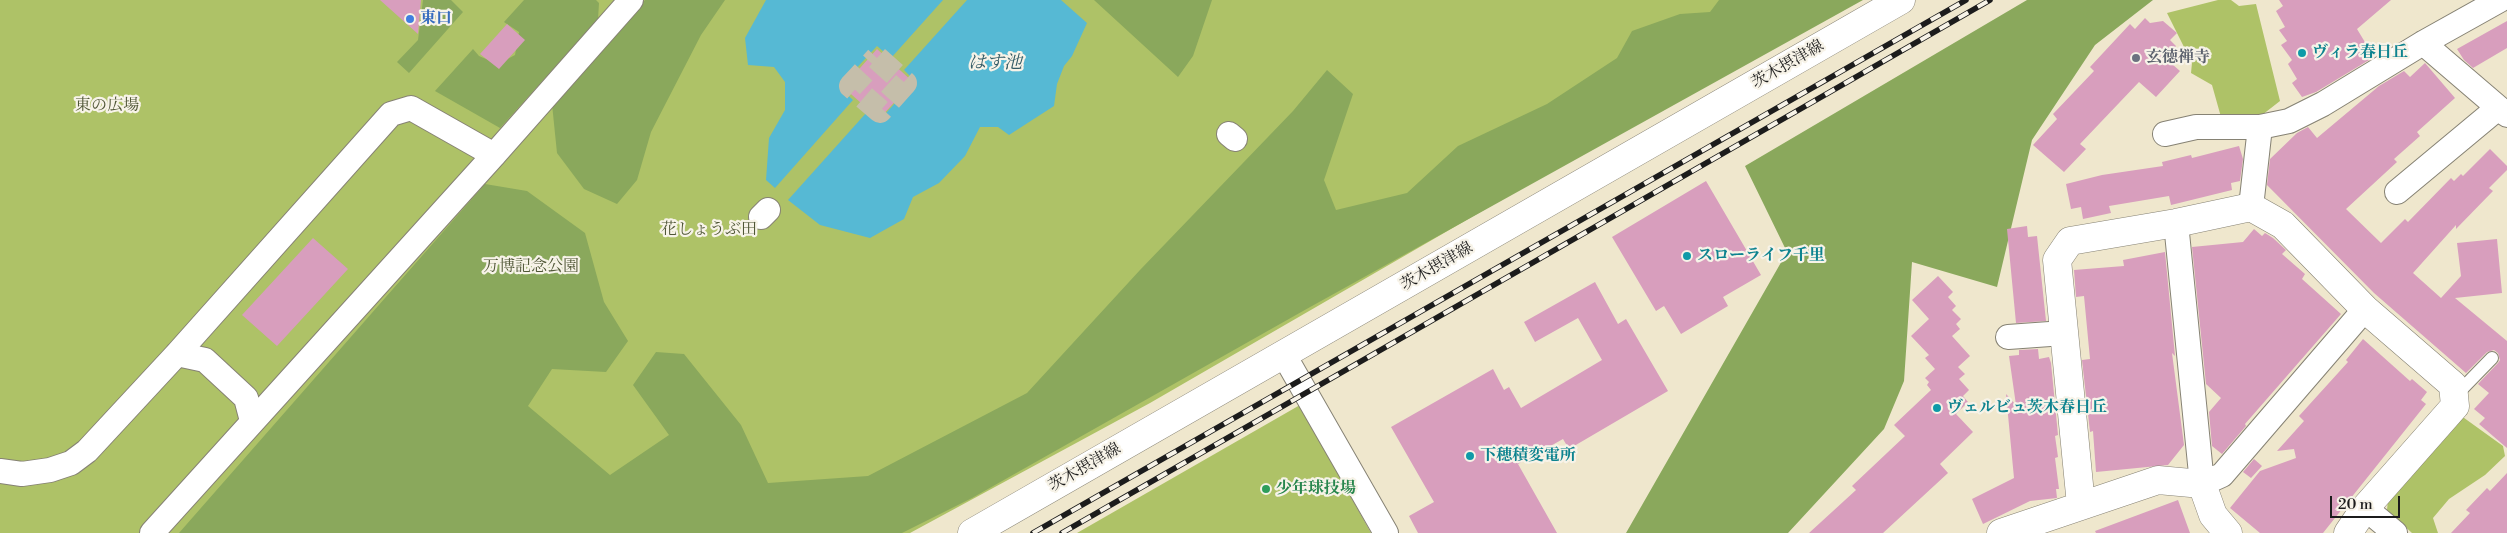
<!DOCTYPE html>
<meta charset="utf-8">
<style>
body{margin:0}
#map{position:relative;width:2507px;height:533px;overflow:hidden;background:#efe7cd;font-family:"Libre Bodoni",serif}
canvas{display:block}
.scale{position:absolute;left:2330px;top:496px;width:70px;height:22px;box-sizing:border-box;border:2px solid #1c1c1c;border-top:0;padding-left:6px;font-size:15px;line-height:18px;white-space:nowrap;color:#1c1c1c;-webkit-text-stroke:4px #f7f3e8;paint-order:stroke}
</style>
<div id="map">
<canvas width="2507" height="533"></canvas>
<div class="scale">20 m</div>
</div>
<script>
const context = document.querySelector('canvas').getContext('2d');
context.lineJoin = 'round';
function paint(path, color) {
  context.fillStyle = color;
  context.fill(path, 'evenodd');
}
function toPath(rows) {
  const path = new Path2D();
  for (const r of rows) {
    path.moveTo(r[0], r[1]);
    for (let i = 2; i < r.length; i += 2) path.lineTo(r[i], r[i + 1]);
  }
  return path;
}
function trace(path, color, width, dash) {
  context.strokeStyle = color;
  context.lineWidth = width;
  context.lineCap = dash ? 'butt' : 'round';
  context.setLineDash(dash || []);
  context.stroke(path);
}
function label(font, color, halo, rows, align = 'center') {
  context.font = font + ' "Libre Bodoni","Noto Serif JP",serif';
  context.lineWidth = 4.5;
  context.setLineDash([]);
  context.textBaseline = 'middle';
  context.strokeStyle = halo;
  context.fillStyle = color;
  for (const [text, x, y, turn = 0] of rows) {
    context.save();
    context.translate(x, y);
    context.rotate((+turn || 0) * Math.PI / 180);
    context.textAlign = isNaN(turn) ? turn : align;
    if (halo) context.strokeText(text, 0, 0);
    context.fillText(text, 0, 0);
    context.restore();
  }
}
paint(toPath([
 [0,0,1847,0,1150,403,910,533,0,533],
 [2218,0,2231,0,2239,6,2256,4,2280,101,2262,115,2221,117,2212,85,2191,73,2192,63,2167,13],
 [1300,405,1371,533,1077,533],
 [2460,415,2503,446,2505,456,2485,475,2449,499,2433,518,2438,533,2412,533,2387,510,2388,500]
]), '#aec267');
paint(toPath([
 [423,0,451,0,463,12,409,73,397,62,418,40],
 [524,0,596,0,599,3,598,19,500,128,435,91,473,49,479,56,498,64,515,55,519,32,504,22],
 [645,0,725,0,701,35,651,132,637,180,617,204,584,189,557,153,552,104],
 [1094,0,1212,0,1193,56,1178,77],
 [1719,0,1863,0,1303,311,972,498,902,533,179,533,485,184,527,191,585,233,604,302,628,341,606,372,552,369,528,406,610,475,669,435,633,385,656,352,684,354,741,425,768,483,868,476,1027,393,1140,270,1293,111,1327,70,1353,94,1324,180,1336,210,1407,193,1458,146,1547,104,1617,58,1632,31,1680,14,1710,12],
 [2027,0,2153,0,2095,45,2032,140,1997,287,1912,262,1904,381,1884,429,1788,533,1626,533,1787,252,1745,166]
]), '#8aa85c');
paint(toPath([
 [766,0,943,0,891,58,877,46,839,87,853,100,775,188,766,180,769,138,785,110,785,82,774,67,748,65,745,38],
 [967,0,1061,0,1087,23,1072,56,1064,66,1057,84,1054,106,1009,135,998,127,980,127,965,156,939,183,913,197,904,219,870,238,820,225,788,200,867,112,878,122,915,81,904,70]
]), '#56b9d4');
paint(toPath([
 [380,0,421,0,418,34],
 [2279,0,2391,0,2357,29,2374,57,2316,92,2302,97,2292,83,2297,79,2288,64,2292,60,2281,45,2287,41,2279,30,2285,27,2276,11,2283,6],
 [2145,18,2150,23,2163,21,2177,33,2170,40,2176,46,2165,58,2180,71,2156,97,2139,82,2080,144,2086,149,2064,172,2033,145,2057,119,2053,114,2094,71,2090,67,2130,24,2135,29],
 [2507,21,2507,48,2473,68,2464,60,2457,49],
 [507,24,525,40,499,69,480,54],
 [877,49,913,82,879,119,843,87],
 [2425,63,2455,98,2417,132,2420,136,2394,159,2397,162,2346,209,2381,243,2405,219,2408,222,2451,178,2454,181,2461,174,2463,176,2490,149,2507,166,2507,170,2489,188,2493,191,2456,229,2456,225,2413,273,2441,298,2461,276,2457,243,2497,239,2502,293,2455,298,2507,341,2507,448,2479,424,2485,418,2474,409,2489,393,2478,384,2498,363,2500,360,2498,353,2494,350,2487,352,2466,373,2374,293,2267,185,2270,159,2297,133,2308,127,2317,138,2379,86,2404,71,2410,77],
 [2239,146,2243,159,2240,181,2231,183,2232,190,2171,205,2169,196,2109,206,2111,213,2083,219,2081,207,2071,209,2066,184,2102,175,2163,166,2162,162,2191,155,2192,158],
 [1706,181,1761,275,1723,297,1728,306,1681,334,1664,306,1656,311,1612,237],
 [2027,226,2028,237,2037,236,2046,321,2016,323,2007,229],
 [2254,229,2262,236,2265,233,2273,238,2286,250,2282,254,2305,274,2302,279,2341,314,2245,424,2246,426,2222,454,2212,446,2209,412,2221,398,2206,384,2192,247,2243,242],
 [313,238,348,269,277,346,242,315],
 [2165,252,2175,356,2172,353,2184,445,2168,465,2096,472,2093,431,2090,432,2082,360,2090,359,2084,296,2076,297,2074,270,2124,266,2123,260],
 [1938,276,1953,292,1948,297,1956,306,1952,310,1961,319,1956,324,1960,329,1952,336,1970,356,1958,367,1965,374,1959,379,1969,390,1963,396,1968,402,1956,414,1973,432,1940,464,1948,473,1883,533,1809,533,1856,490,1852,486,1905,436,1894,425,1931,390,1927,385,1929,382,1925,378,1935,369,1925,358,1929,355,1911,336,1929,319,1912,300],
 [1595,282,1618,324,1626,319,1668,391,1569,449,1563,439,1518,464,1557,533,1418,533,1409,516,1434,502,1391,427,1493,369,1504,390,1509,387,1521,408,1602,360,1578,318,1535,342,1524,322],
 [2363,339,2410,381,2412,379,2427,392,2421,400,2426,404,2323,533,2260,533,2230,508,2260,471,2296,458,2294,449,2277,451,2304,421,2299,416,2348,362,2346,360],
 [2038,349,2039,359,2049,357,2051,363,2058,435,2055,436,2058,457,2055,458,2059,489,2056,489,2057,498,2030,501,1983,524,1972,499,2014,478,2006,394,2016,405,2009,356,2019,355,2019,350],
 [2254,459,2262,466,2251,478,2243,472],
 [2507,473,2507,533,2451,533,2470,513,2466,510,2487,488,2490,491],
 [2178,500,2190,533,2096,533,2095,531]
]), '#d89ebd');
trace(toPath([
 [877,58,905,83,880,111,851,86,877,58]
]), '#c5beaa', 24, [24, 12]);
const lane = toPath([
 [2456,395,2492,358]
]);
const street = toPath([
 [2423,43,2507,115],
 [1229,134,1235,139],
 [2165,134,2196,127,2260,127,2289,121,2323,104,2423,43,2500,0],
 [2397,192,2498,108],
 [2251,207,2260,127],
 [761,217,768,210],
 [2176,223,2202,484,2222,475,2365,309],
 [2008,337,2064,333],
 [177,354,205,360,246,398,252,421],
 [1284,355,1386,533],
 [0,471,22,474,50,470,71,463,87,451,177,354,391,114,411,108,494,155],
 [2365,508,2395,533],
 [152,533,494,155,631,0]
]);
const secondary = toPath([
 [2081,505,2057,260,2070,241,2176,223,2251,207,2283,225,2365,309,2453,385,2455,406,2365,508,2348,533],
 [2001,533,2158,480,2202,484,2213,515,2228,533]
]);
const primary = toPath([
 [972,533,1901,0]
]);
trace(lane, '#868274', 14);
trace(street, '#868274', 26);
trace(secondary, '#868274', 29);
trace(primary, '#868274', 29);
trace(lane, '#fff', 12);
trace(street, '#fff', 24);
trace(secondary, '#fff', 28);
trace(primary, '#fff', 28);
const rail = toPath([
 [1033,533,1966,0],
 [1062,533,1990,0]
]);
trace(rail, '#1c1c1c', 5.5);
trace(rail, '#f7f3e8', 4, [11]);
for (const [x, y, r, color] of [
 [410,19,5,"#3f7fe0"],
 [2302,53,5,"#0f9aa8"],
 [2136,58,5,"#6b7280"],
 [1687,256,5,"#0f9aa8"],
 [1937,408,5,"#0f9aa8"],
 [1470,456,5,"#0f9aa8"],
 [1266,489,5,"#2e9e5b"]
]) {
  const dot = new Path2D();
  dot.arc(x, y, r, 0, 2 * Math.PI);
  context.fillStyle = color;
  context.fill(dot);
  trace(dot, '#f7f3e8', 2);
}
label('bold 16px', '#366cbe', '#f7f3e8', [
 ["東口",420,19]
], 'left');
label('bold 16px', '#0d838f', '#f7f3e8', [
 ["ヴィラ春日丘",2312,53],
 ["スローライフ千里",1697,256],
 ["ヴェルビュ茨木春日丘",1947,408],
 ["下穂積変電所",1480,456]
], 'left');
label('bold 16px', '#5b616d', '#f7f3e8', [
 ["玄徳禅寺",2146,58]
], 'left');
label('16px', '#1c1c1c', '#f7f3e8', [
 ["茨木摂津線",1788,65,-30],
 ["茨木摂津線",1437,267,-30],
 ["茨木摂津線",1085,468,-30]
]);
label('16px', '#4f5636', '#f7f3e8', [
 ["東の広場",107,106],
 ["花しょうぶ田",709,230],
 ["万博記念公園",531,267]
]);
label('bold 16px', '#27864d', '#f7f3e8', [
 ["少年球技場",1276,489]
], 'left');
label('italic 18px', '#335b66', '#f7f3e8', [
 ["はす池",995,64]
]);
</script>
